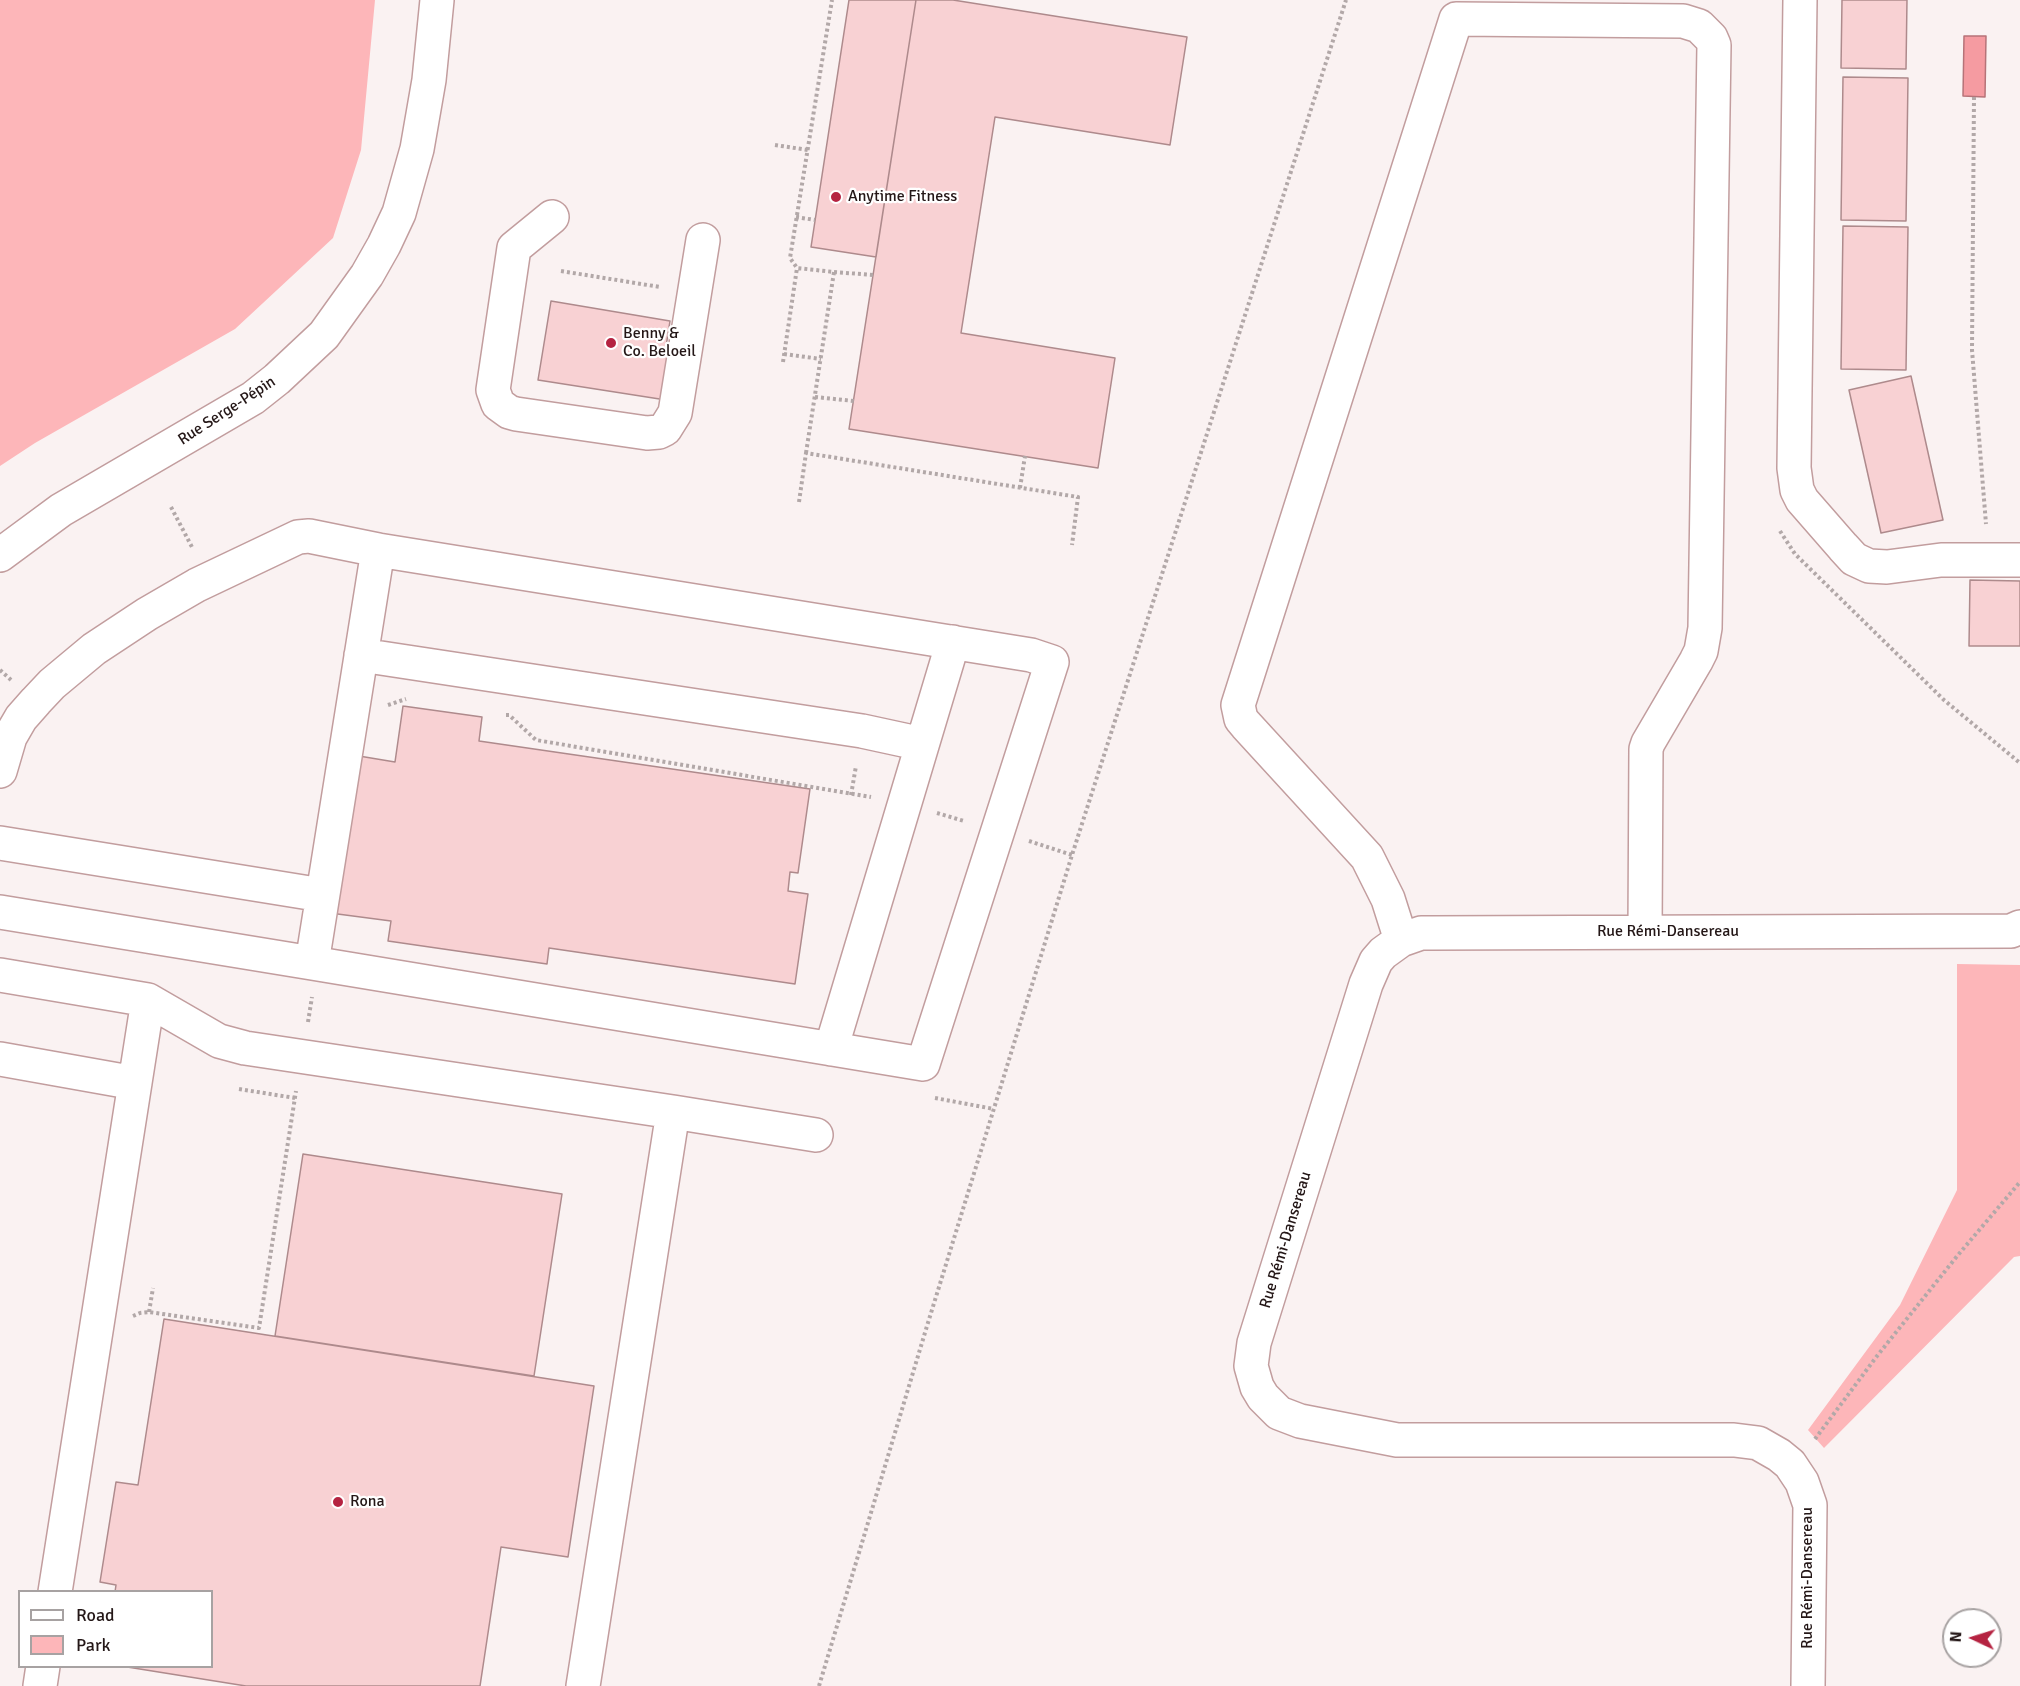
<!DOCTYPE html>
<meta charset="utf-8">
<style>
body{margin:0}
#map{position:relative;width:2020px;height:1686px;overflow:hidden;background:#faf2f2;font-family:Signika,sans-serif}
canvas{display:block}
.legend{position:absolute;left:18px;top:1590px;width:195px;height:78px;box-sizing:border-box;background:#fff;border:2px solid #a7a2a2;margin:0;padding:8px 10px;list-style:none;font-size:18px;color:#241717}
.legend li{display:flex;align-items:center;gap:12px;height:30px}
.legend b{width:30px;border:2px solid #a7a2a2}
.north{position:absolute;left:1942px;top:1608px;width:60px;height:60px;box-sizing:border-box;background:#fff;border:2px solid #a7a2a2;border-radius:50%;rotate:274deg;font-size:16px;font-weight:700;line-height:24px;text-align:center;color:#241717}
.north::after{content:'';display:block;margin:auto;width:21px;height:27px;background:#b52341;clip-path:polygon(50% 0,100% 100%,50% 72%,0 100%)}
</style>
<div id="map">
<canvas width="2020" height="1686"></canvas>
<ul class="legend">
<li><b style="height:8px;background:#fff"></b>Road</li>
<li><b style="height:16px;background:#fdb6b9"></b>Park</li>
</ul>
<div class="north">N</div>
</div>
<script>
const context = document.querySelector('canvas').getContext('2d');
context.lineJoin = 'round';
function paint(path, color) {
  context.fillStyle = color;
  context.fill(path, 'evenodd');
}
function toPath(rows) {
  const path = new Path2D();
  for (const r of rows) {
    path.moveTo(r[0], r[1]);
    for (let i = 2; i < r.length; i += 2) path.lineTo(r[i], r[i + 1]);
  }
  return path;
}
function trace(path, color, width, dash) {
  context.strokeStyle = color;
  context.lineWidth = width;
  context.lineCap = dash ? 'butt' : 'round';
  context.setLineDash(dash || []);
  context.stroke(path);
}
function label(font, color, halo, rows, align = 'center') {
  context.font = font + ' Signika,sans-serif';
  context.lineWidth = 4.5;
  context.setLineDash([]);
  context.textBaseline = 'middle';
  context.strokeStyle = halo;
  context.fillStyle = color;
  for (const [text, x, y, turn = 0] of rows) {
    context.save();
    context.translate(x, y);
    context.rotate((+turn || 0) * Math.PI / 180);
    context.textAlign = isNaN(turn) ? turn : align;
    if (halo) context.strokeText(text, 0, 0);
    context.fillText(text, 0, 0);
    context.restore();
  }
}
paint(toPath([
 [0,0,375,0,361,150,333,238,235,329,35,443,0,466],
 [1957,964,2020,965,2020,1256,2014,1257,1824,1448,1808,1430,1900,1305,1957,1190]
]), '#fdb6b9');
const water = toPath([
 [1964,36,1986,36,1985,97,1963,96,1964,36]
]);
paint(water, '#f59ba1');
trace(water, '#b67378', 1.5);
const building = toPath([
 [849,0,916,0,876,257,811,247,849,0],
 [916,0,953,0,1187,37,1170,145,995,117,961,333,1115,358,1098,468,849,429,916,0],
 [1842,0,1907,0,1906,69,1841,68,1842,0],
 [1843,77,1908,78,1906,221,1841,220,1843,77],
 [1843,226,1908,227,1906,370,1841,369,1843,226],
 [551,301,670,321,665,353,673,354,666,400,538,380,551,301],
 [1911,376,1943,520,1881,533,1849,390,1911,376],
 [1970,580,2020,581,2020,646,1969,646,1970,580],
 [403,706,482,717,479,741,810,789,798,873,790,872,788,891,808,894,795,984,549,948,547,964,388,941,391,921,330,913,353,755,395,762,403,706],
 [303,1154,562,1194,534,1376,275,1336,303,1154],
 [164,1319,594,1386,568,1557,501,1547,480,1686,246,1686,121,1666,212,1666,212,1592,115,1592,116,1585,100,1582,116,1482,138,1485,164,1319]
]);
paint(building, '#f8d1d3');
trace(building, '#ae8a8c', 1.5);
const minor = toPath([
 [1800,0,1794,468,1797,490,1802,500,1843,547,1854,559,1869,566,1887,567,1941,560,2020,560],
 [552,217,514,248,493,390,498,404,509,412,516,414,647,433,659,432,665,429,675,413,703,240],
 [0,555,61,510,253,398,277,379,324,335,367,275,384,245,399,213,417,149,429,80,437,0],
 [361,655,862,731,922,744],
 [0,771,10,737,21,718,36,701,52,684,94,649,147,614,197,585,298,537,309,536,378,550,312,963,0,912],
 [0,843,322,895],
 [1401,940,1388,899,1367,857,1246,725,1241,719,1238,705,1456,19,1683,21,1699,26,1711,38,1714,45,1705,628,1701,651,1696,661,1648,743,1646,749,1645,932],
 [312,963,923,1064,1052,662,1031,655,378,550],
 [0,975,148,1000,55,1592],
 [148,1000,219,1041,245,1048,673,1112,583,1686],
 [831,1049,953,642],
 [0,1059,135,1083],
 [673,1112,816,1135],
 [40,1686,43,1666],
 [1808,1686,1810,1505,1802,1482,1790,1464,1779,1455,1758,1443,1734,1440,1397,1440,1300,1421,1279,1413,1263,1397,1257,1387,1251,1366,1254,1343,1366,984,1376,961,1383,953,1401,940,1421,933,1432,933,2011,931,2020,927]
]);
trace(minor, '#c29d9e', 36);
trace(toPath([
 [1974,97,1972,350,1986,524],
 [775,145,808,150],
 [796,217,815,220],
 [561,271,660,287],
 [834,272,873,275],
 [784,354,821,359],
 [783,362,797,268],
 [815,397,854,401],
 [806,453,834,272,797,268,790,258,832,0],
 [1020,488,1025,456],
 [799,502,806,453,1078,497,1072,545],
 [171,507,193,549],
 [1780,531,1795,554,1944,700,2020,763],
 [0,670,11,680],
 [388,705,406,699],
 [506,715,509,715,536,740,871,797],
 [851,795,856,766],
 [937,813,964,821],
 [1029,841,1072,855],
 [308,1022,312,997],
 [239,1089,295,1098],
 [935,1098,994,1109],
 [149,1312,153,1288],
 [133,1316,140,1313,149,1312,259,1328,296,1091],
 [1815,1439,1877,1356,1958,1255,2020,1182],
 [819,1686,927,1326,1072,855,1346,0]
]), '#b2a8a8', 4, [3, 3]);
trace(minor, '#fff', 33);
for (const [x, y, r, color] of [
 [836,197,6,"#b52341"],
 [611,343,6,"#b52341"],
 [338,1502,6,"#b52341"]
]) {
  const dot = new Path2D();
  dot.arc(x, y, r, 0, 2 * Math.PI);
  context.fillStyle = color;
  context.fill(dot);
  trace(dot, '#fff', 2);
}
label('16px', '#241717', '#fff', [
 ["Anytime Fitness",848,197],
 ["Benny &",623,334],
 ["Co. Beloeil",623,352],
 ["Rona",350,1502]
], 'left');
label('16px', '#241717', '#fff', [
 ["Rue Serge-Pépin",227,411,-33],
 ["Rue Rémi-Dansereau",1668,932],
 ["Rue Rémi-Dansereau",1286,1240,-73],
 ["Rue Rémi-Dansereau",1808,1578,-90]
]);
</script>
